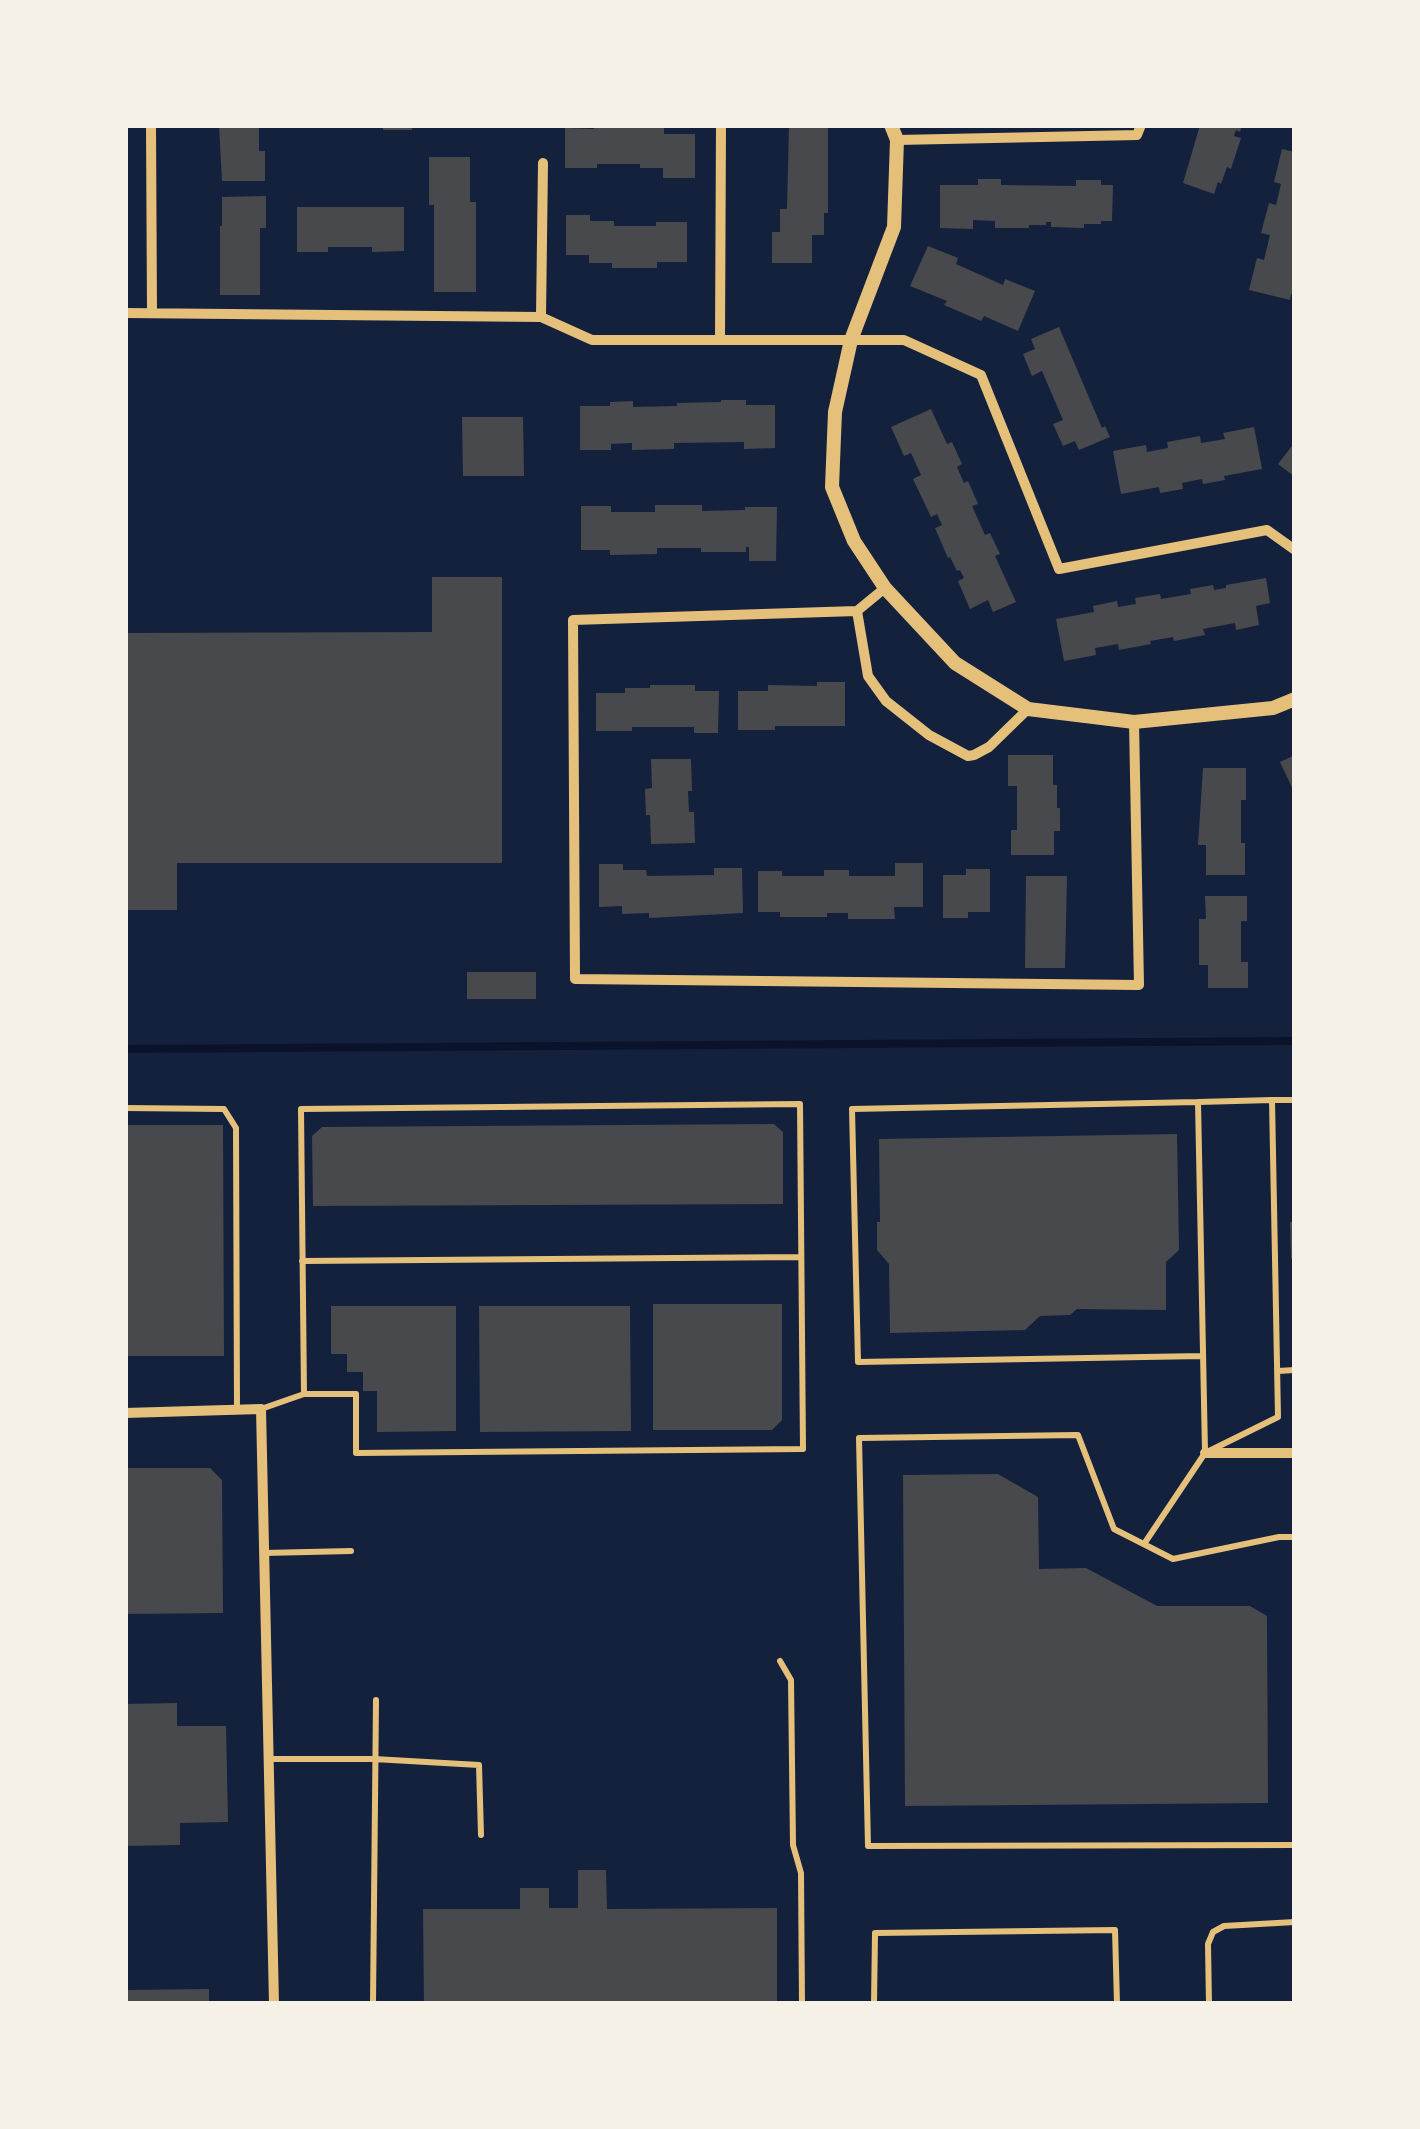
<!DOCTYPE html>
<style>
body{margin:0}
#map{position:relative;width:1420px;height:2129px;overflow:hidden;background:#14213d;font-family:Montserrat,sans-serif}
canvas{display:block}
.frame{position:absolute;inset:0;border:128px solid #f6f1e7;pointer-events:none}
</style>
<div id="map">
<canvas width="1420" height="2129"></canvas>
<div class="frame"></div>
</div>
<script>
const context = document.querySelector('canvas').getContext('2d');
context.lineJoin = 'round';
function toPath(rows) {
  const path = new Path2D();
  for (const r of rows) {
    path.moveTo(r[0], r[1]);
    for (let i = 2; i < r.length; i += 2) path.lineTo(r[i], r[i + 1]);
  }
  return path;
}
function trace(path, color, width, dash) {
  context.strokeStyle = color;
  context.lineWidth = width;
  context.lineCap = dash ? 'butt' : 'round';
  context.setLineDash(dash || []);
  context.stroke(path);
}
function paint(path, color) {
  context.fillStyle = color;
  context.fill(path, 'evenodd');
}
trace(toPath([
 [125,1049,1295,1041]
]), '#0b132b', 8);
paint(toPath([
 [219,125,259,125,259,151,265,151,265,181,222,181],
 [383,125,412,125,412,130,383,130],
 [594,125,642,125,642,128,664,128,664,134,695,134,695,178,663,178,663,168,640,168,640,164,597,164,597,168,565,168,565,128,594,129],
 [789,125,828,125,828,213,824,213,824,235,812,235,812,263,772,263,772,232,780,232,780,209,787,209],
 [1200,125,1242,125,1240,132,1236,130,1234,136,1241,138,1231,169,1227,167,1221,184,1218,182,1214,194,1183,183],
 [1282,149,1295,152,1295,295,1291,294,1290,300,1249,290,1257,258,1264,260,1270,235,1261,233,1269,203,1276,205,1281,184,1274,182],
 [429,157,470,157,470,202,476,202,476,292,434,292,434,205,429,205],
 [978,179,1001,179,1001,185,1076,186,1076,180,1101,180,1101,185,1113,185,1112,221,1101,221,1101,224,1084,224,1084,228,1051,227,1051,222,1046,222,1046,225,1029,225,1029,228,995,228,995,221,973,220,973,229,940,228,940,185,978,185],
 [266,196,266,228,260,228,260,295,220,295,220,226,222,226,222,197],
 [297,207,404,207,404,251,372,252,372,247,328,247,328,252,297,252],
 [566,215,590,215,590,221,614,221,614,226,656,226,656,222,687,222,687,262,657,262,657,268,612,268,612,263,589,263,589,255,566,255],
 [928,246,958,258,956,264,1003,285,1005,279,1035,291,1018,331,984,316,981,321,944,305,947,301,910,286],
 [1059,327,1102,428,1105,426,1110,437,1079,450,1075,441,1063,446,1053,424,1063,420,1042,371,1032,376,1023,354,1035,349,1031,339],
 [721,400,746,400,746,405,775,405,775,448,744,449,744,442,674,443,674,449,632,450,632,443,611,444,611,450,580,450,580,406,610,406,610,402,633,401,633,407,677,406,677,403,721,402],
 [931,409,947,444,952,442,962,464,957,467,964,483,968,481,978,504,972,506,985,535,990,533,1000,554,995,556,1016,602,993,612,988,600,970,609,958,581,964,578,960,570,957,571,950,557,948,558,935,528,942,525,937,514,931,517,913,479,921,475,911,453,904,456,891,427],
 [462,417,523,417,524,476,463,476],
 [1254,427,1262,469,1224,476,1225,480,1203,484,1202,479,1182,483,1183,489,1160,493,1159,487,1121,494,1113,451,1146,445,1147,452,1168,448,1167,442,1200,436,1201,443,1225,439,1223,433],
 [1295,442,1295,477,1278,464],
 [655,505,702,505,702,511,745,510,745,507,777,507,776,561,749,561,749,547,746,547,746,552,701,552,701,548,657,548,657,554,610,555,610,550,581,550,581,506,611,506,611,512,655,512],
 [432,577,502,577,502,863,177,863,177,910,125,910,125,633,432,632],
 [1266,578,1270,603,1256,606,1259,625,1236,630,1235,623,1203,629,1205,635,1174,641,1173,637,1150,641,1151,644,1119,650,1118,644,1095,648,1096,655,1064,661,1056,619,1094,612,1093,606,1117,601,1118,607,1136,604,1135,598,1160,594,1161,599,1191,594,1190,589,1213,585,1214,590,1226,588,1226,585],
 [817,682,845,682,845,726,775,726,775,730,738,730,738,691,768,691,768,685,817,686],
 [650,685,695,685,695,691,719,691,718,733,694,733,694,727,632,727,632,731,596,731,596,693,625,693,625,688,650,688],
 [1008,755,1053,755,1053,785,1057,785,1057,808,1060,808,1060,831,1054,831,1054,855,1011,855,1011,830,1017,830,1017,786,1008,786],
 [1295,755,1295,794,1280,762],
 [651,759,691,759,692,791,688,791,689,812,694,812,695,843,651,844,650,815,646,815,645,789,652,788],
 [1203,768,1246,768,1246,800,1241,800,1241,843,1245,843,1245,875,1206,875,1206,845,1198,845],
 [895,863,923,863,923,907,894,907,895,919,848,919,848,913,827,913,827,917,780,917,780,912,758,912,758,871,782,871,782,876,824,876,824,870,849,870,849,876,895,876],
 [599,864,623,864,623,870,646,870,647,876,714,875,714,868,742,868,743,913,649,918,649,913,622,914,622,906,599,907],
 [966,869,990,869,990,912,968,912,968,918,943,918,943,875,966,875],
 [1026,876,1067,876,1065,968,1025,968],
 [1205,896,1247,896,1247,921,1241,921,1241,962,1248,962,1248,988,1208,988,1208,965,1199,965,1199,919,1206,919],
 [467,972,536,972,536,999,467,999],
 [774,1124,783,1132,783,1204,313,1206,312,1136,322,1127],
 [125,1125,223,1125,224,1356,125,1356],
 [1177,1134,1179,1250,1166,1262,1166,1310,1077,1309,1070,1315,1040,1316,1025,1330,890,1333,889,1264,877,1250,877,1222,880,1222,879,1139],
 [1290,1222,1295,1222,1295,1262,1291,1258],
 [653,1304,782,1304,782,1420,772,1430,653,1430],
 [331,1306,456,1306,456,1431,377,1432,377,1391,363,1391,363,1372,347,1372,347,1354,331,1354],
 [479,1306,630,1306,631,1431,480,1432],
 [125,1468,210,1468,222,1480,223,1613,125,1614],
 [998,1474,1038,1497,1039,1569,1086,1568,1157,1606,1250,1606,1267,1616,1268,1803,905,1806,903,1475],
 [177,1703,177,1726,226,1726,228,1822,180,1823,180,1845,125,1846,125,1704],
 [578,1870,606,1870,607,1909,777,1908,777,2004,424,2004,423,1909,520,1909,520,1888,549,1888,549,1908,578,1908],
 [209,1989,209,2004,125,2004,125,1990]
]), '#48494c');
trace(toPath([
 [1198,1102,1272,1100],
 [125,1108,224,1109,236,1128,237,1409],
 [302,1261,801,1257],
 [1202,1356,858,1362,852,1109,1198,1102,1205,1452],
 [1278,1371,1295,1370],
 [261,1409,304,1394,356,1394,356,1453,803,1449,800,1104,301,1109,304,1394],
 [1295,1537,1279,1537,1173,1559,1114,1529,1078,1435,859,1438,868,1846,1295,1845],
 [1144,1544,1205,1453,1278,1417,1272,1100,1295,1100],
 [264,1553,351,1551],
 [780,1661,791,1680,793,1845,801,1873,802,2004],
 [270,1759,374,1759,479,1765,481,1835],
 [373,2004,376,1700],
 [874,2004,875,1933,1115,1930,1117,2004],
 [1209,2004,1208,1944,1213,1932,1224,1926,1295,1922]
]), '#e5c07b', 6);
trace(toPath([
 [151,125,152,312],
 [897,140,1137,135,1141,125],
 [125,313,541,317,592,340,904,340,981,375,1059,569,1267,530,1295,550],
 [541,317,543,163],
 [720,339,721,125],
 [885,588,857,611,573,620,575,979,1139,985,1134,722],
 [857,611,868,676,886,701,929,735,968,756,974,755,989,747,1028,709],
 [125,1413,261,1409,274,2004],
 [1205,1453,1295,1453]
]), '#e5c07b', 10);
trace(toPath([
 [891,125,897,140,894,227,851,340,835,412,832,487,854,541,885,588,955,663,1028,709,1134,722,1273,708,1295,699]
]), '#e5c07b', 14);
</script>
